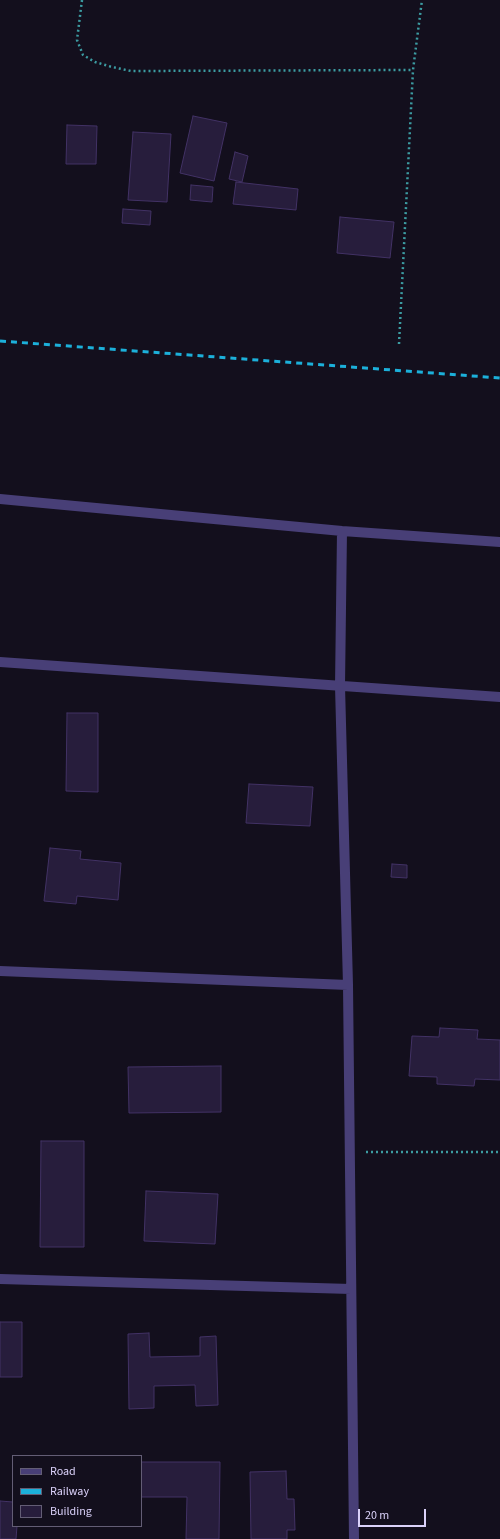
<!DOCTYPE html>
<style>
body{margin:0}
#map{position:relative;width:500px;height:1539px;overflow:hidden;background:#130f1d;font-family:"Source Sans 3",sans-serif}
canvas{display:block}
.legend{position:absolute;left:12px;top:1455px;width:130px;height:72px;box-sizing:border-box;background:#130f1d;border:1px solid #635d75;margin:0;padding:5px 7px;list-style:none;font-size:12px;color:#dad1f9}
.legend li{display:flex;align-items:center;gap:8px;height:20px}
.legend b{width:20px;border:1px solid #635d75}
.scale{position:absolute;left:358px;top:1509px;width:68px;height:18px;box-sizing:border-box;border:2px solid #dad1f9;border-top:0;padding-left:5px;font-size:12px;line-height:14px;white-space:nowrap;color:#dad1f9;-webkit-text-stroke:3px #130f1d;paint-order:stroke}
</style>
<div id="map">
<canvas width="500" height="1539"></canvas>
<ul class="legend">
<li><b style="height:5px;background:#483f77"></b>Road</li>
<li><b style="height:5px;background:#1cb0da"></b>Railway</li>
<li><b style="height:11px;background:#271d3c"></b>Building</li>
</ul>
<div class="scale">20 m</div>
</div>
<script>
const context = document.querySelector('canvas').getContext('2d');
context.lineJoin = 'round';
function paint(path, color) {
  context.fillStyle = color;
  context.fill(path, 'evenodd');
}
function toPath(rows) {
  const path = new Path2D();
  for (const r of rows) {
    path.moveTo(r[0], r[1]);
    for (let i = 2; i < r.length; i += 2) path.lineTo(r[i], r[i + 1]);
  }
  return path;
}
function trace(path, color, width, dash) {
  context.strokeStyle = color;
  context.lineWidth = width;
  context.lineCap = dash ? 'butt' : 'round';
  context.setLineDash(dash || []);
  context.stroke(path);
}
const building = toPath([
 [193,116,227,123,214,181,180,173,193,116],
 [67,125,97,126,96,164,66,164,67,125],
 [133,132,171,134,167,202,128,200,133,132],
 [235,152,248,156,242,182,229,179,235,152],
 [236,182,298,189,296,210,233,204,236,182],
 [191,185,213,187,212,202,190,200,191,185],
 [123,209,151,211,150,225,122,223,123,209],
 [340,217,394,222,390,258,337,253,340,217],
 [67,713,98,713,98,792,66,791,67,713],
 [249,784,313,787,310,826,246,823,249,784],
 [50,848,81,851,80,859,121,863,118,900,77,896,76,904,44,901,50,848],
 [392,864,407,865,407,878,391,877,392,864],
 [440,1028,478,1030,477,1039,500,1040,500,1080,475,1079,474,1086,437,1084,437,1077,409,1076,412,1036,439,1037,440,1028],
 [221,1066,221,1112,129,1113,128,1067,221,1066],
 [41,1141,84,1141,84,1247,40,1247,41,1141],
 [146,1191,218,1194,215,1244,144,1241,146,1191],
 [0,1322,22,1322,22,1377,0,1377,0,1322],
 [149,1333,150,1357,200,1356,200,1337,216,1336,218,1405,196,1406,195,1385,154,1386,154,1408,129,1409,128,1334,149,1333],
 [141,1462,220,1462,219,1539,186,1539,187,1497,141,1497,141,1462],
 [286,1471,287,1499,294,1499,295,1530,287,1530,287,1539,251,1539,250,1472,286,1471],
 [0,1501,13,1502,13,1526,17,1526,16,1539,0,1539,0,1501]
]);
paint(building, '#271d3c');
trace(building, '#423265', 1);
trace(toPath([
 [82,0,77,40,83,55,95,62,112,67,131,71,413,70],
 [399,344,413,70,422,0],
 [366,1152,500,1152]
]), '#3c9ca2', 2.5, [2, 3]);
trace(toPath([
 [0,499,342,531,500,542],
 [342,531,340,686,348,985,354,1539],
 [0,662,500,697],
 [0,971,348,985],
 [0,1279,351,1289]
]), '#483f77', 10);
trace(toPath([
 [0,341,500,378]
]), '#1cb0da', 3, [6, 5]);
</script>
